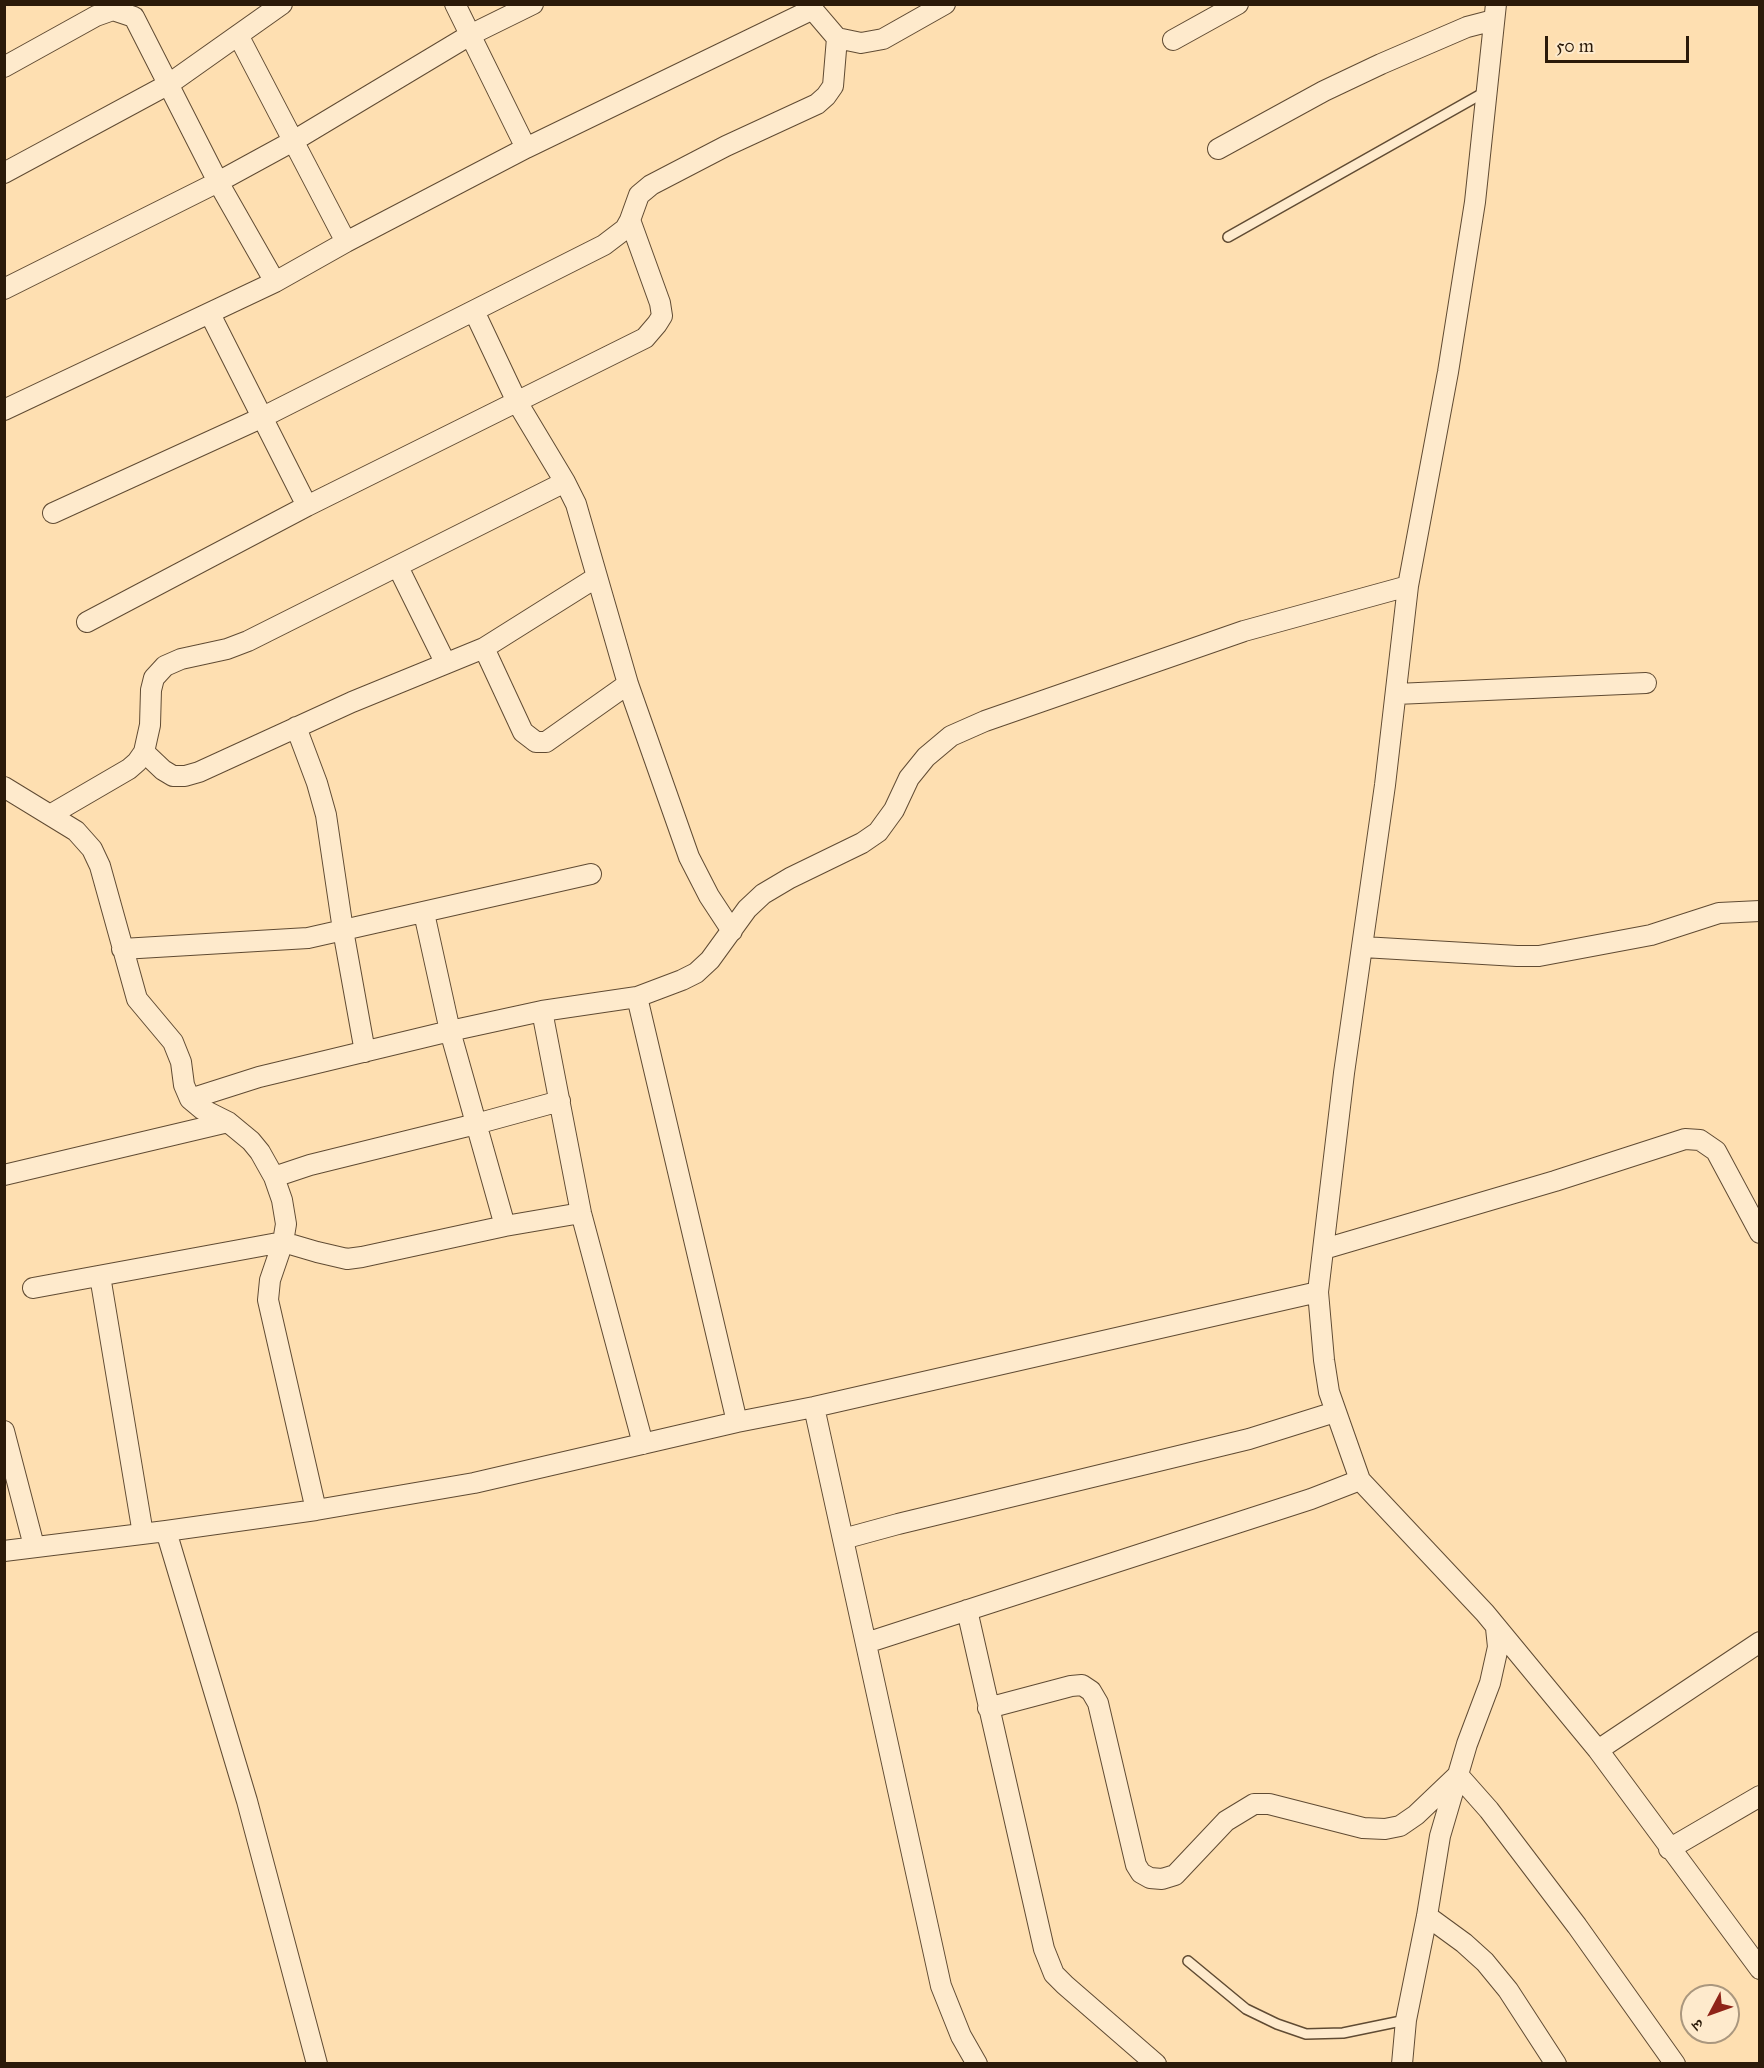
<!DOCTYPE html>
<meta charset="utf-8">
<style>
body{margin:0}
#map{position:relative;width:1764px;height:2068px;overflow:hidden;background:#fedfb1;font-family:"IM FELL Great Primer","Noto Serif Devanagari",serif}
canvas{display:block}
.frame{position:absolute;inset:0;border:6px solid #2b1a09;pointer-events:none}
.north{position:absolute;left:1680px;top:1984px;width:60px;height:60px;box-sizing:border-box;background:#feeacc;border:2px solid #aa977e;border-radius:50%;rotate:229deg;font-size:16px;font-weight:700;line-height:24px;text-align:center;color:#2b1a09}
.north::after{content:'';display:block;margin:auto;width:21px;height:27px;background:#8f2418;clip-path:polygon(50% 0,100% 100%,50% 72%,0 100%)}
.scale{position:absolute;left:1545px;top:36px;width:144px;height:27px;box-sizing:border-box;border:3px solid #2b1a09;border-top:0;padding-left:8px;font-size:18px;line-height:21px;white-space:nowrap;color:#2b1a09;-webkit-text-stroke:4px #feeacc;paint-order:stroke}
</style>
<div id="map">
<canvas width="1764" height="2068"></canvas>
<div class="frame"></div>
<div class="north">उ</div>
<div class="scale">50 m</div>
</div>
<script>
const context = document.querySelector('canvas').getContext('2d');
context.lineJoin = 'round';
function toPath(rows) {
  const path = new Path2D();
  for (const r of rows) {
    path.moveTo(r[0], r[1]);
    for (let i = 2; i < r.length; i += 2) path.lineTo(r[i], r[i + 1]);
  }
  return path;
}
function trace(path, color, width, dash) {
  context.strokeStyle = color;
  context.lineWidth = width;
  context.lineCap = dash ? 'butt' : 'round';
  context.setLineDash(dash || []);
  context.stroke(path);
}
const lane = toPath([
 [1228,237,1485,92],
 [1188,1961,1246,2009,1277,2024,1306,2034,1343,2033,1406,2020]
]);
const street = toPath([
 [455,4,526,148],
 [808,4,837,38,861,43,883,39,945,4],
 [238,35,346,242],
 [1173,40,1238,4],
 [4,67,96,16,113,10,134,17,218,182,275,282],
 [1218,149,1324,91,1381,64,1467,27,1494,20],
 [4,173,169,84,282,4],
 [4,289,218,182,295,140,470,35,533,4],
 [474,311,517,402,565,482,576,504,628,684,689,857,709,896,732,931],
 [210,314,307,506],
 [4,410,275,282,346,242,526,148,811,10],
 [53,513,261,418,604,245,625,229,630,220,639,195,651,185,726,146,817,104,826,96,833,86,837,38],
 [398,567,445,662],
 [87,622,307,506,645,338,657,324,662,316,660,303,630,220],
 [484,648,523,732,536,742,546,742,628,684],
 [1396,694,1646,683],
 [296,727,317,783,326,815,343,930,365,1052],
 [144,752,163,770,173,776,185,776,199,772,352,702,484,648,597,577],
 [4,787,76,831,92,849,100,866,137,999,173,1042,181,1062,184,1085,190,1099,202,1109,228,1122,251,1141,260,1152,274,1177,282,1200,286,1224,283,1242,270,1280,268,1300,316,1510],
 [50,815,129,769,137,762,144,752,150,725,151,690,154,678,165,666,181,659,227,649,248,641,565,482],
 [424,913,450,1031,505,1226],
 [1363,947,1517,956,1539,956,1651,935,1719,913,1760,911],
 [122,949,308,938,591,874],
 [637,997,737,1422],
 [542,1011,581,1213,643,1444],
 [190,1099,259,1077,450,1031,542,1011,637,997,682,980,696,973,710,960,747,909,763,894,790,878,862,843,878,832,894,810,909,778,926,757,951,736,985,721,1244,631,1408,586],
 [4,1175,228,1122],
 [274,1177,310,1165,476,1124,560,1101],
 [1324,1249,1555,1181,1685,1139,1700,1140,1716,1151,1760,1233],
 [100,1276,143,1534],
 [33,1288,283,1242,317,1252,347,1259,362,1257,505,1226,581,1213],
 [1318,1292,1344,1073,1385,785,1408,586,1448,372,1475,202,1496,4],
 [814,1407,941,1986,961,2036,977,2064],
 [4,1431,34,1546],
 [166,1531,247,1801,317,2064],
 [843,1539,898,1524,1249,1439,1335,1412],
 [4,1551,166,1531,316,1510,474,1483,737,1422,814,1407,1318,1292,1324,1360,1329,1392,1360,1480,1485,1613,1598,1750,1760,1969],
 [967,1610,1044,1949,1054,1974,1065,1985,1156,2064],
 [866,1643,1311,1499,1360,1480],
 [988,1708,1071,1686,1082,1685,1091,1691,1098,1703,1136,1865,1141,1873,1150,1878,1162,1879,1175,1875,1226,1821,1254,1804,1269,1804,1363,1828,1385,1829,1400,1826,1416,1815,1458,1775,1489,1810,1577,1926,1675,2064],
 [1598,1750,1760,1642],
 [1669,1849,1760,1796],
 [1427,1916,1464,1943,1485,1962,1508,1990,1556,2064],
 [1402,2064,1406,2020,1427,1916,1440,1836,1467,1744,1490,1683,1498,1647,1496,1628]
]);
trace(lane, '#604b33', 12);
trace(street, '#604b33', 22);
trace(lane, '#feeacc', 9);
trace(street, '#feeacc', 20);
</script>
